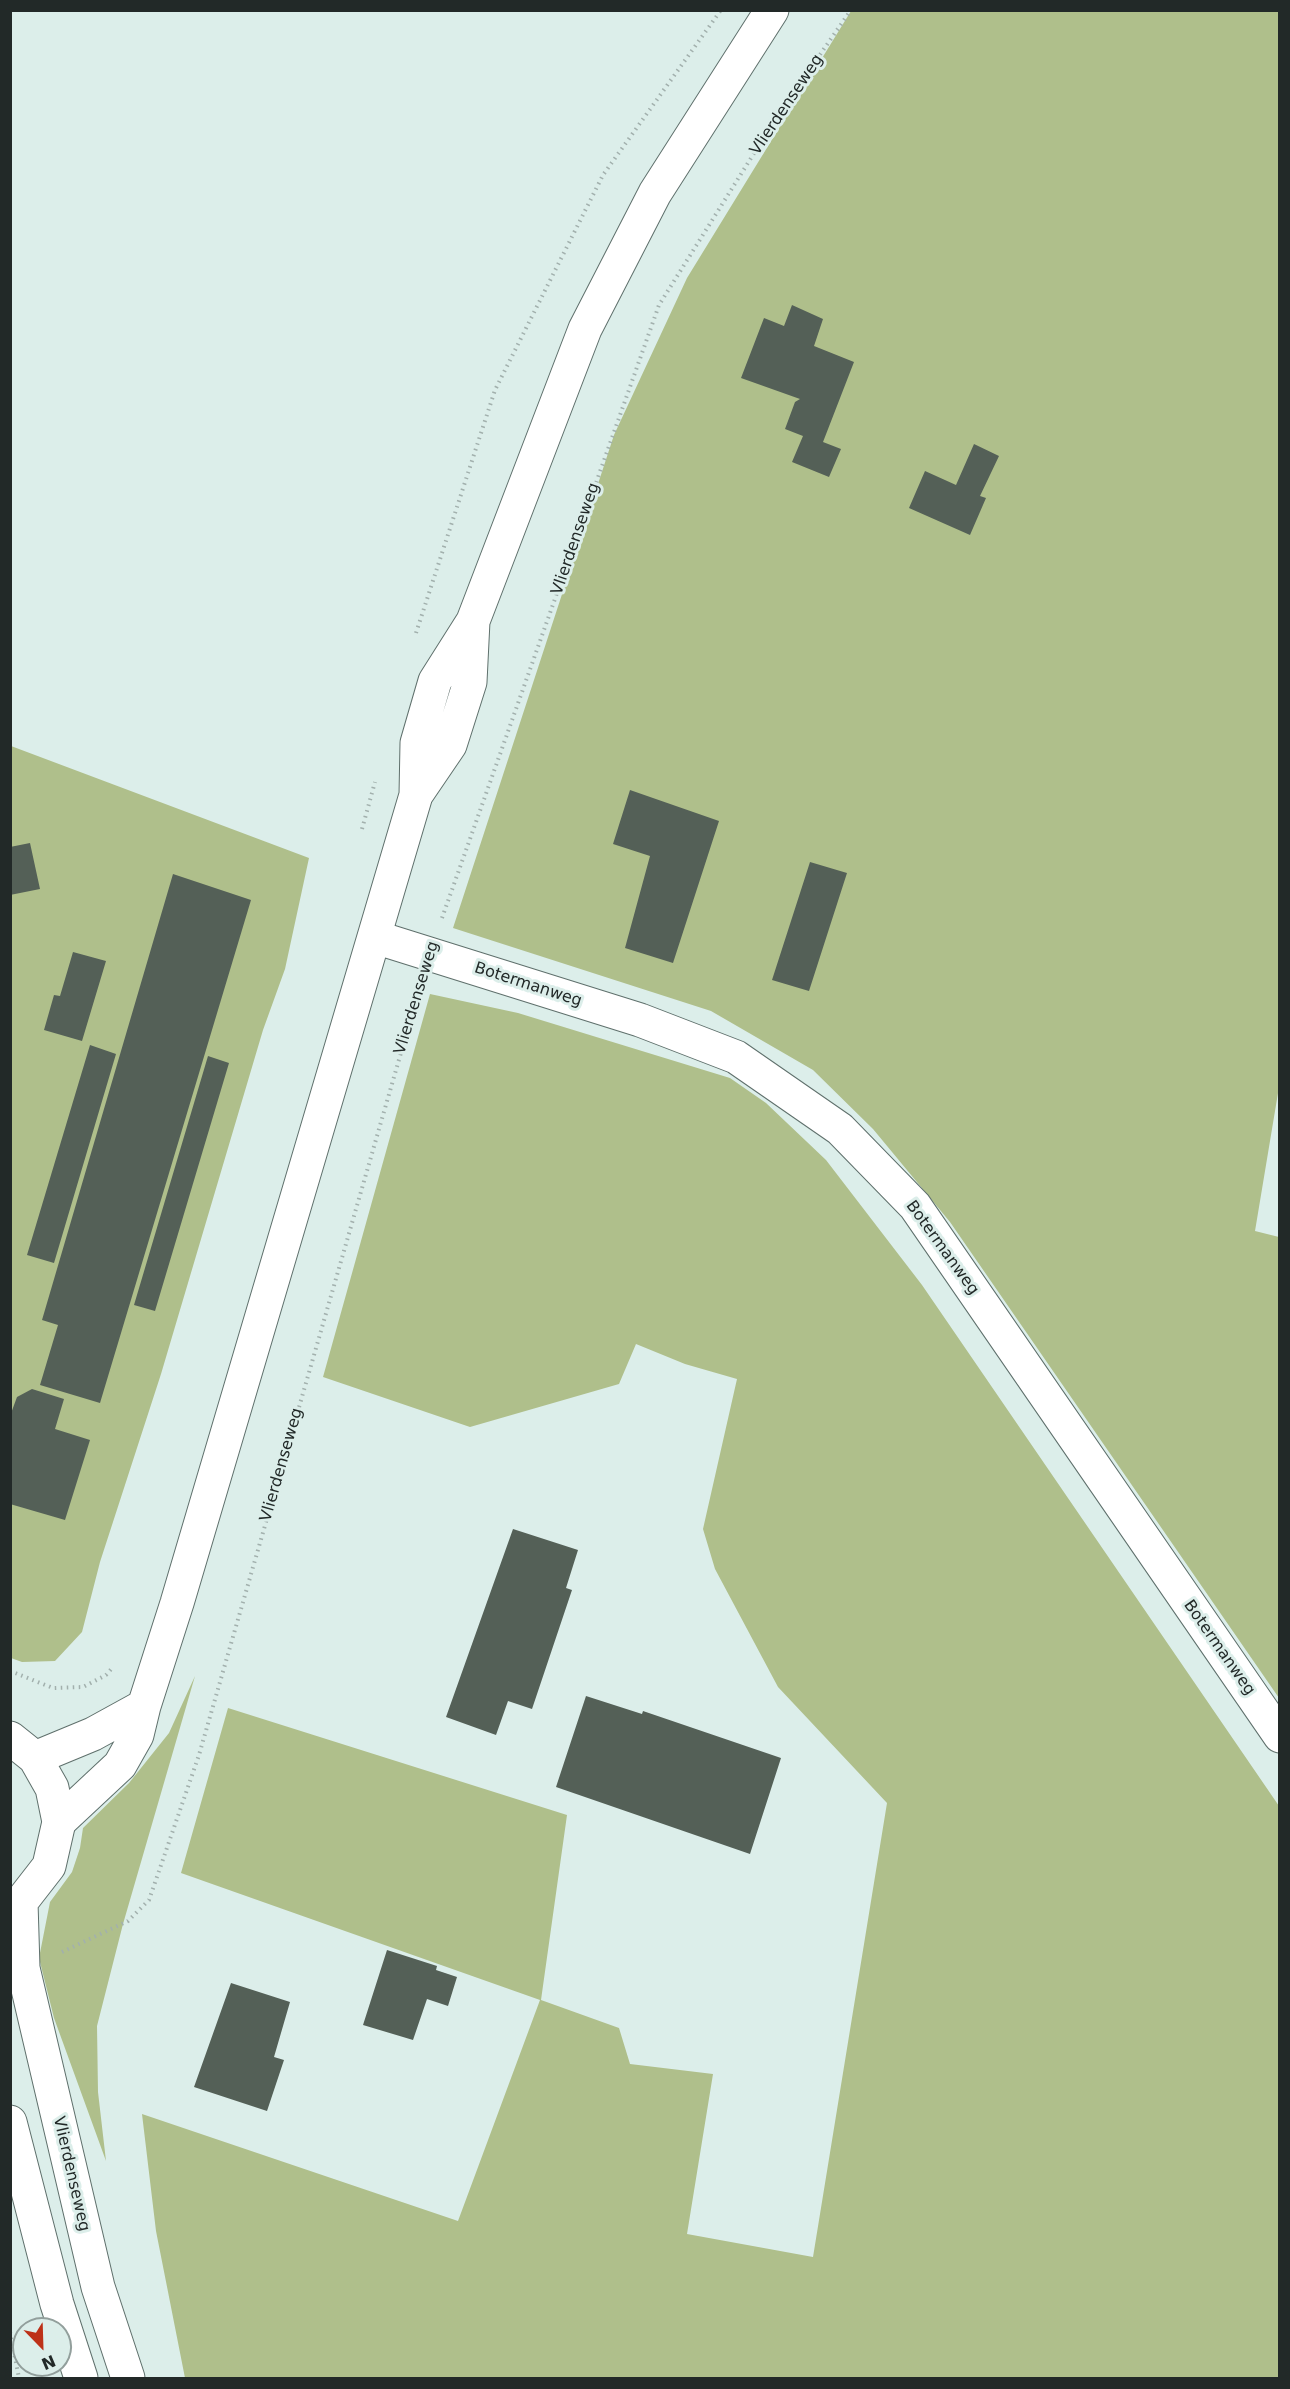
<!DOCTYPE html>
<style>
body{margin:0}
#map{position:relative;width:1290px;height:2389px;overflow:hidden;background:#dceeea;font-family:"DejaVu Sans",sans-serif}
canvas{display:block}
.frame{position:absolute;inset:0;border:12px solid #222928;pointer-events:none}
.north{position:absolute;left:12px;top:2317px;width:60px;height:60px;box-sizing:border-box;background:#dceeea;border:2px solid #929f9c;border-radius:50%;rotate:157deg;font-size:16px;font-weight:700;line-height:24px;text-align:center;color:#222928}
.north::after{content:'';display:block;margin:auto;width:21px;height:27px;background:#bd3118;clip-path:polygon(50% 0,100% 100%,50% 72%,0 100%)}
</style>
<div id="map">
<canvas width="1290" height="2389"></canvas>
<div class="frame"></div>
<div class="north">N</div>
</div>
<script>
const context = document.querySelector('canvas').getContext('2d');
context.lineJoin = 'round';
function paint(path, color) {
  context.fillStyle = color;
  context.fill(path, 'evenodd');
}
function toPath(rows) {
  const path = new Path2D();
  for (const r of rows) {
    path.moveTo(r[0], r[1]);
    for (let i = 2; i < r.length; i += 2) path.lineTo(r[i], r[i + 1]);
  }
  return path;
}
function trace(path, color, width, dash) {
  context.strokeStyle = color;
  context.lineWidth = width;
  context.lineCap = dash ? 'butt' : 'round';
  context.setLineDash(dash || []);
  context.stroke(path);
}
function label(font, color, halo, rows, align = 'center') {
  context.font = font + ' "DejaVu Sans",sans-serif';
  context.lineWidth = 6;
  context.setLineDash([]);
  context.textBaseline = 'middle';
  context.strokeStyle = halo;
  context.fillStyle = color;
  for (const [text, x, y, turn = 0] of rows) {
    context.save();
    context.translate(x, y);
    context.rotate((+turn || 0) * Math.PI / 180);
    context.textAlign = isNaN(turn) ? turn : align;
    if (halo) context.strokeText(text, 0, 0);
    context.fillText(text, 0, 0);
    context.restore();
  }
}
paint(toPath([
 [851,11,1279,11,1280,1081,1255,1231,1279,1237,1279,1698,950,1222,873,1129,813,1070,711,1011,453,928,614,435,687,278],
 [11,746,309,858,285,969,263,1030,161,1374,100,1562,82,1632,55,1661,22,1662,11,1658],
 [430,994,518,1013,730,1078,766,1103,826,1160,922,1285,1279,1806,1279,2378,185,2378,156,2231,142,2114,458,2221,540,2000,181,1873,228,1708,567,1815,541,2000,619,2028,630,2064,713,2074,687,2234,813,2257,887,1803,778,1687,715,1569,703,1529,737,1379,685,1364,636,1344,619,1384,470,1427,323,1377],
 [195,1676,123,1924,97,2026,98,2092,106,2161,54,2018,39,1958,50,1902,72,1872,80,1848,83,1828,129,1783,169,1733]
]), '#afbf8b');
paint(toPath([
 [792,305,823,319,814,346,854,362,823,442,841,449,829,477,792,462,803,436,785,429,795,402,800,399,741,378,764,318,784,326],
 [974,444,999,456,980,496,986,498,970,535,909,508,925,471,956,485],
 [630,790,719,821,673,963,625,948,650,856,613,844],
 [30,843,40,889,10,895,10,847],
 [810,862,847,873,809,991,772,980],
 [173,874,251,900,100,1403,40,1385,58,1325,42,1320],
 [73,952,106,961,82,1041,44,1030,54,995,60,996],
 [90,1045,116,1054,54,1263,27,1255],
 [208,1056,229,1063,155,1311,134,1305],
 [32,1389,64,1399,55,1429,90,1440,65,1520,10,1504,10,1416,17,1397],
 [513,1529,578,1550,566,1588,572,1590,532,1709,508,1701,496,1735,446,1717],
 [586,1696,642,1714,643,1711,781,1758,750,1854,556,1787],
 [387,1950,437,1966,436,1970,457,1977,448,2006,427,1999,413,2040,363,2025],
 [231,1983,290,2002,274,2057,284,2060,267,2111,194,2087]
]), '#546057');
const minor = toPath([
 [375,937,640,1020,736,1057,840,1129,915,1206,1280,1736]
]);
const tertiary = toPath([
 [416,795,450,745,470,682,473,621],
 [35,1758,93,1734,144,1706],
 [59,1822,120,1765,137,1735,144,1706,177,1603,416,795,417,743,435,681,473,621,585,329,655,193,772,10]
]);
const secondary = toPath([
 [10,1738,35,1758,52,1788,59,1822,49,1866,21,1902,10,1907],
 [21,1902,23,1968,98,2287,128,2378],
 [10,2122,57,2304,81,2378]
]);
trace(minor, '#5f706c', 35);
trace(tertiary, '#5f706c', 35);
trace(secondary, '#5f706c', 35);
trace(toPath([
 [416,633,495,390,603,175,721,10],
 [362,829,375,782],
 [442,918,659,305,778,115,851,10],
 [10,1671,53,1688,83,1687,106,1675,113,1667],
 [62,1952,128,1921,149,1900,199,1755,419,990],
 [10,2332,19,2378]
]), '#a2b0ad', 4, [1.5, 4.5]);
trace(minor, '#fff', 33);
trace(tertiary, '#fff', 33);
trace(secondary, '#fff', 33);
label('16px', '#222928', '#dceeea', [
 ["Vlierdenseweg",787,105,-56],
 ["Vlierdenseweg",576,539,-71],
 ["Botermanweg",528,985,18],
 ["Vlierdenseweg",417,998,-73],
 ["Botermanweg",942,1248,54],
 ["Vlierdenseweg",282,1465,-74],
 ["Botermanweg",1219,1648,55],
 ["Vlierdenseweg",71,2174,77]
]);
</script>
